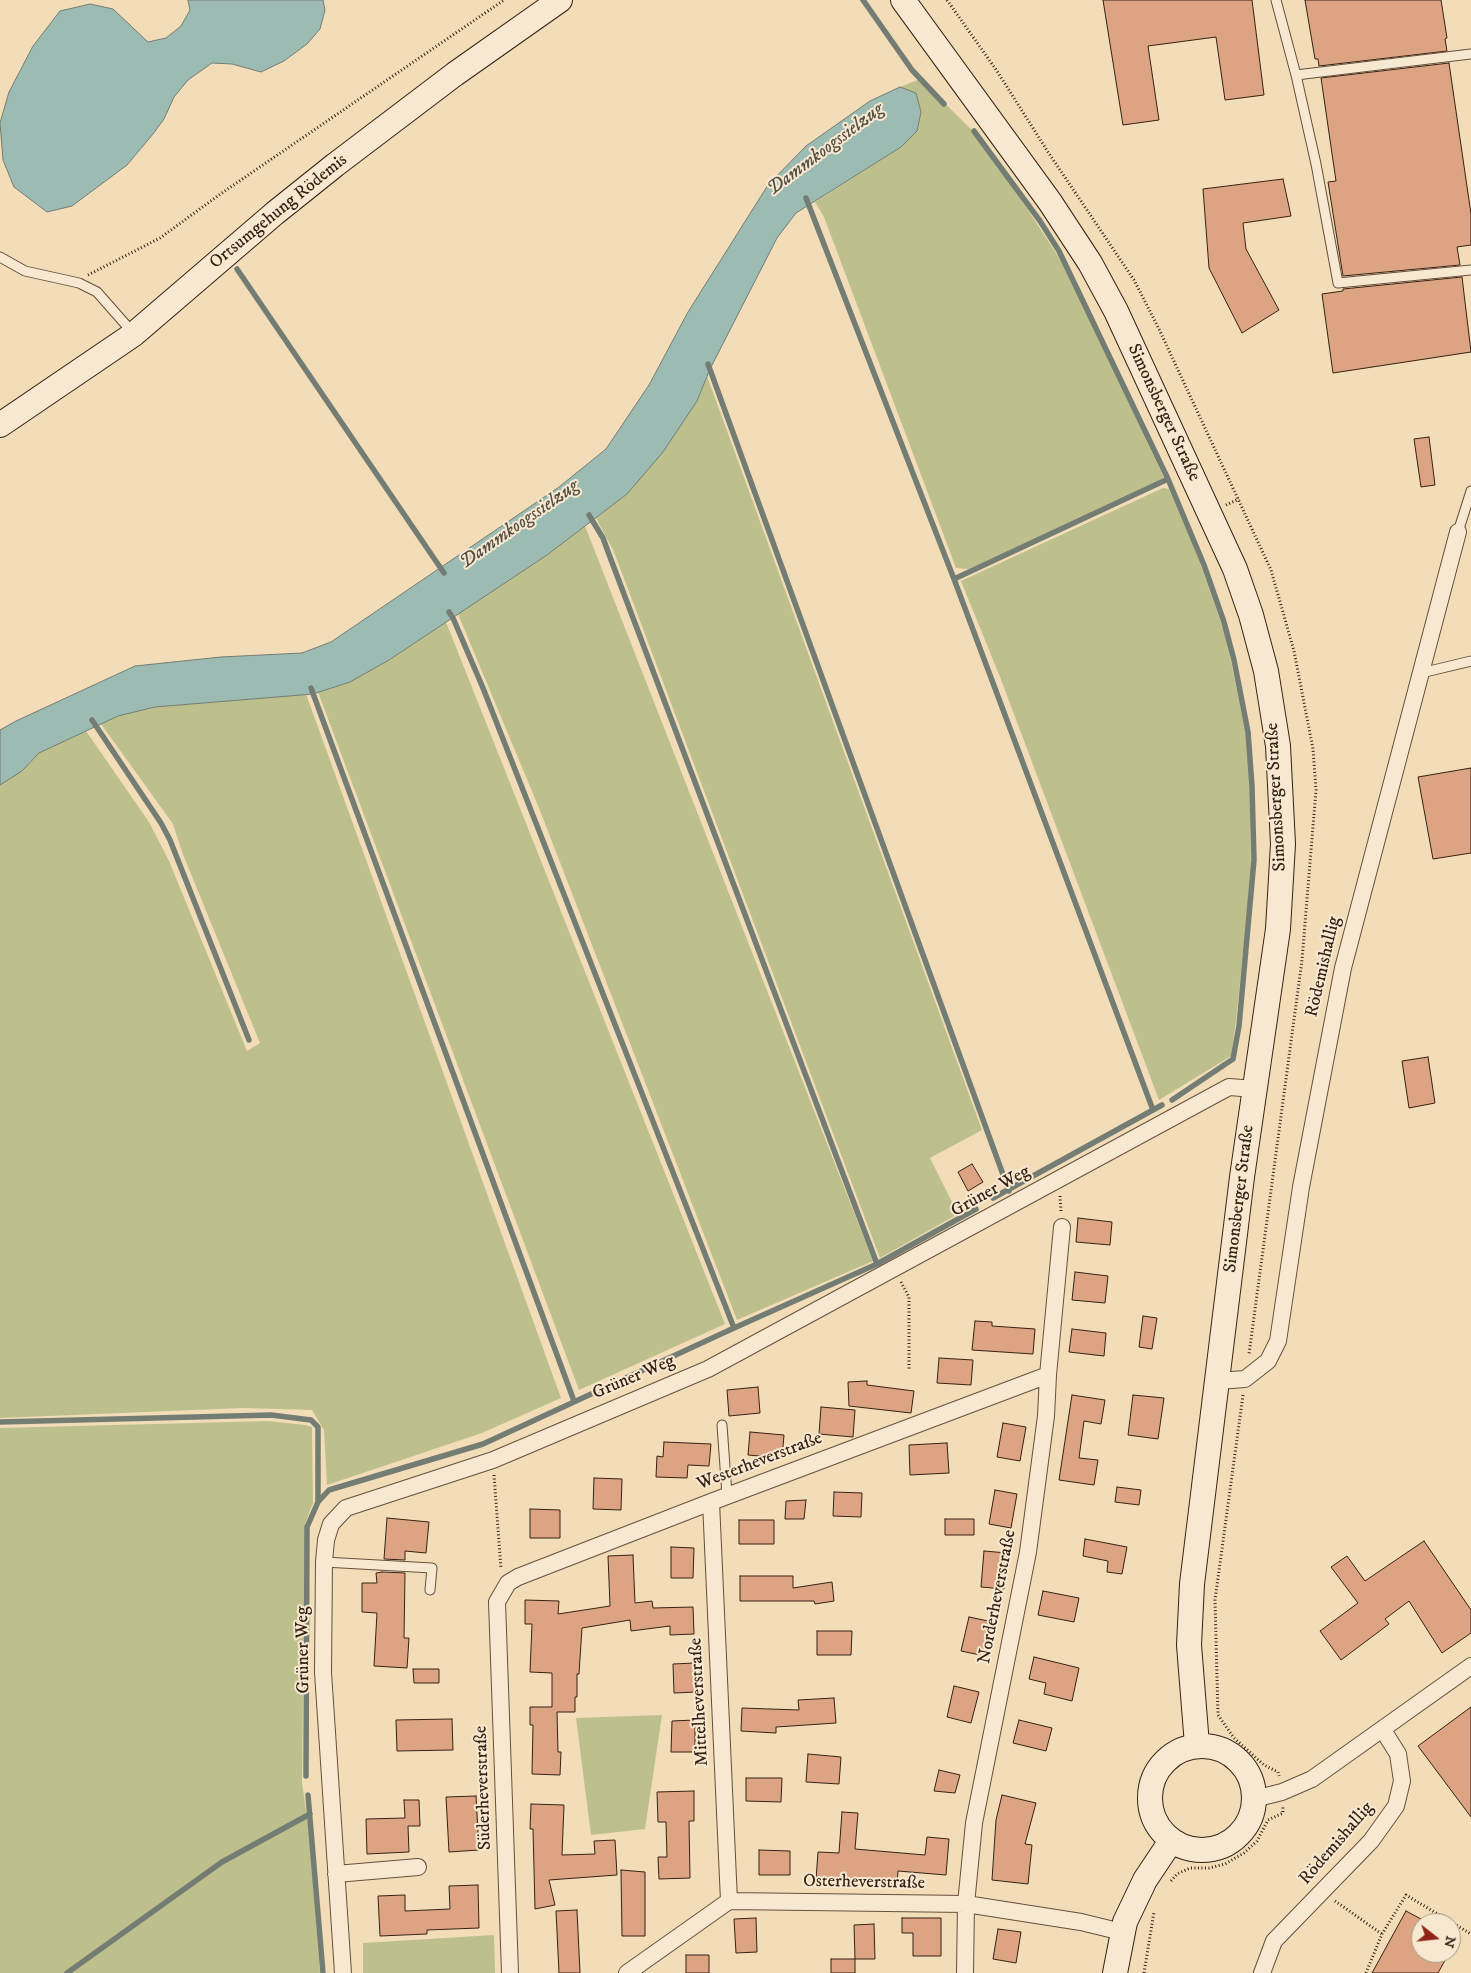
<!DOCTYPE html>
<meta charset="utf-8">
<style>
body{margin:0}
#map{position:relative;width:1471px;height:1973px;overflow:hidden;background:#f2ddb8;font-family:"IM FELL DW Pica",serif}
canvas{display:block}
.north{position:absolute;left:1411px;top:1913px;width:50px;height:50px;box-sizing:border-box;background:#f7e9d1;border:1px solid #aa9985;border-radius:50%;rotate:106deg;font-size:14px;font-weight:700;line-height:20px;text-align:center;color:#372114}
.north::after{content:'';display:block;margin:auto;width:18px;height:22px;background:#8f2418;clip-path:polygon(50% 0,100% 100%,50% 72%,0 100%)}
</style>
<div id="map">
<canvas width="1471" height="1973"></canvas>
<div class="north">N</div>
</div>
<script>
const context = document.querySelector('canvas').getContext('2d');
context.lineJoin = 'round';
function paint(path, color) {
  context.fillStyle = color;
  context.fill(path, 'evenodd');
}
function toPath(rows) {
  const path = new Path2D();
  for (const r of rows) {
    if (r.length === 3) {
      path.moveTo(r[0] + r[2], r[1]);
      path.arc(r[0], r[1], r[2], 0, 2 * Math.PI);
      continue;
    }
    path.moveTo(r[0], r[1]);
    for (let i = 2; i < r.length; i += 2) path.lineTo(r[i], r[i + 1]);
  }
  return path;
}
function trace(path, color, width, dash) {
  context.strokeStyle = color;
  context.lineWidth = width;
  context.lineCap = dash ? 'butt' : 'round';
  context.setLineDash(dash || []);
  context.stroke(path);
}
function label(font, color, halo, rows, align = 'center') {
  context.font = font + ' "IM FELL DW Pica",serif';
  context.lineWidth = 4;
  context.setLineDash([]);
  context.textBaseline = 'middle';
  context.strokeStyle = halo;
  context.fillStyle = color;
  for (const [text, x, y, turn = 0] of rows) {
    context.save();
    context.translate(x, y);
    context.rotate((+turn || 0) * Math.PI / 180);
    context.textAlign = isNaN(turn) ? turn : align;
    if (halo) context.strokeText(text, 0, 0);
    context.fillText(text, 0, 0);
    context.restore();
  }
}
paint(toPath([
 [920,79,972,130,1028,210,1056,253,1068,273,1164,478,969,569,956,568,824,217,815,202,901,147,917,131,921,112,916,93,900,87],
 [707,376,982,1130,930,1158,958,1214,880,1258,614,552,596,518,627,494,697,401],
 [1163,488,1169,489,1197,554,1226,637,1246,734,1250,786,1251,874,1236,1021,1231,1056,1159,1100,1000,677,961,581],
 [585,526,873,1261,737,1320,539,808,458,614,547,555],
 [446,622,725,1324,579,1390,318,692,350,682,389,660],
 [306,694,561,1398,482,1433,327,1485,324,1430,312,1410,243,1408,0,1418,0,785,22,771,39,753,86,731,149,822,169,861,247,1051,260,1043,182,852,173,824,101,724,118,716,155,707],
 [268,1421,305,1425,312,1427,313,1503,305,1524,302,1783,309,1830,320,1973,0,1973,0,1428],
 [662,1715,645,1829,591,1835,576,1718],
 [494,1935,495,1973,363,1973,363,1943]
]), '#bdc08d');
const water = toPath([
 [188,0,323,0,325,10,320,29,307,44,284,61,261,72,232,64,212,63,188,80,174,97,164,119,153,134,127,165,72,206,47,212,14,187,3,160,0,123,9,92,33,46,60,11,90,4,113,9,148,42,166,38,181,26,190,10,188,0],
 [900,87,916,93,921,112,917,131,901,147,796,213,777,238,710,369,697,401,663,452,627,494,547,555,389,660,350,682,313,694,155,707,118,716,39,753,22,771,0,785,0,730,16,721,135,666,221,657,302,653,331,642,559,487,606,449,649,385,688,312,768,185,806,146,870,101,900,87]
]);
paint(water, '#9cbbb3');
trace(water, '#747d73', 1);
trace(toPath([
 [863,0,912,70,944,104],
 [974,131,1040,221,1059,251,1168,479,1204,565,1224,622,1234,660,1248,732,1252,786,1254,860,1239,1026,1233,1059,1172,1100],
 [806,198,954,579,1153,1110],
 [237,269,444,573],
 [708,364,1009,1191],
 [589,515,603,538,610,557,877,1264],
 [954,579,1168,479],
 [449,612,453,618,483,688,734,1328],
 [311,688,574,1401],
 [92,720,161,823,170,840,249,1040],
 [993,1198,1162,1105],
 [0,1422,271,1415,311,1420,318,1427,318,1502],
 [306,1776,307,1527,318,1502,329,1490,483,1444,734,1328,877,1264,976,1209],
 [308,1795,323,1973],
 [67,1973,222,1862,310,1814]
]), '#747d73', 5.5);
const building = toPath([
 [1103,0,1252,0,1264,95,1225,100,1216,37,1148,46,1159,120,1123,125,1103,0],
 [1305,0,1441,0,1447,38,1445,39,1447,51,1319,66,1318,59,1315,59,1305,0],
 [1449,63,1471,214,1471,245,1457,247,1460,265,1343,276,1328,182,1336,181,1321,78,1449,63],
 [1283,179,1291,216,1243,223,1246,249,1279,310,1242,333,1209,268,1203,189,1283,179],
 [1462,277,1471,352,1333,373,1322,294,1343,291,1343,289,1462,277],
 [1429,437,1435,485,1421,487,1414,439,1429,437],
 [1471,768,1471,853,1433,859,1418,777,1471,768],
 [1428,1057,1435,1103,1409,1108,1402,1061,1428,1057],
 [972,1164,983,1182,968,1191,958,1172,972,1164],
 [1078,1218,1112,1222,1110,1245,1076,1242,1078,1218],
 [1075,1272,1108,1276,1105,1303,1072,1300,1075,1272],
 [1143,1316,1157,1318,1152,1349,1139,1347,1143,1316],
 [975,1321,992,1322,992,1326,1035,1329,1033,1354,972,1350,975,1321],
 [1072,1329,1106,1333,1104,1356,1069,1352,1072,1329],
 [939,1358,973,1360,971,1385,937,1383,939,1358],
 [867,1381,867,1385,914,1391,911,1413,849,1406,848,1382,867,1381],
 [758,1387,760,1413,729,1416,727,1390,758,1387],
 [1072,1395,1105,1400,1101,1424,1084,1421,1079,1458,1098,1460,1094,1485,1059,1480,1072,1395],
 [1133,1395,1164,1398,1158,1439,1128,1435,1133,1395],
 [821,1407,855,1410,853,1437,819,1434,821,1407],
 [1003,1423,1026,1427,1020,1461,997,1457,1003,1423],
 [750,1432,784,1435,782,1458,748,1455,750,1432],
 [664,1442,711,1444,709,1466,688,1465,687,1478,656,1477,657,1456,663,1457,664,1442],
 [947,1443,949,1473,910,1475,909,1445,947,1443],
 [594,1478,622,1479,621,1510,593,1509,594,1478],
 [1117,1487,1141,1490,1139,1505,1115,1502,1117,1487],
 [995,1490,1017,1494,1011,1528,989,1524,995,1490],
 [834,1492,862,1493,861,1517,833,1516,834,1492],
 [806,1500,804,1519,785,1519,786,1501,806,1500],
 [530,1509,560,1510,560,1538,530,1538,530,1509],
 [387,1518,429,1522,426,1553,405,1551,405,1560,384,1559,387,1518],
 [945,1519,974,1519,974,1535,945,1535,945,1519],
 [739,1520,774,1520,774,1544,739,1544,739,1520],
 [1085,1539,1127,1547,1122,1574,1107,1572,1108,1561,1083,1556,1085,1539],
 [1424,1541,1471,1610,1471,1633,1442,1653,1409,1601,1385,1619,1389,1624,1341,1660,1320,1631,1358,1603,1331,1567,1347,1556,1365,1581,1424,1541],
 [671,1547,694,1548,693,1578,671,1578,671,1547],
 [984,1551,1007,1553,1004,1589,981,1587,984,1551],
 [633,1555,635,1603,652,1601,653,1608,693,1607,694,1634,670,1635,670,1626,631,1631,630,1620,582,1628,579,1674,577,1674,577,1697,575,1697,575,1712,557,1712,558,1752,561,1752,560,1775,532,1774,533,1725,530,1725,530,1707,552,1707,552,1673,530,1672,532,1624,525,1624,525,1600,559,1601,558,1614,610,1606,608,1556,633,1555],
 [382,1572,405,1573,404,1638,409,1638,407,1668,374,1666,377,1613,362,1612,362,1583,377,1583,376,1573,382,1572],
 [740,1576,793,1576,793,1588,832,1582,834,1601,815,1604,814,1601,740,1601,740,1576],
 [1043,1591,1079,1598,1074,1622,1038,1615,1043,1591],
 [969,1617,993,1622,985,1656,961,1651,969,1617],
 [817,1631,852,1631,851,1655,817,1655,817,1631],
 [1034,1657,1079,1668,1072,1701,1044,1694,1046,1683,1029,1679,1034,1657],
 [695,1663,696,1692,674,1693,673,1664,695,1663],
 [413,1669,439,1669,439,1683,414,1683,413,1669],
 [954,1686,979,1692,971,1723,947,1717,954,1686],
 [834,1698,836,1723,776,1727,776,1733,741,1731,742,1708,799,1710,798,1700,834,1698],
 [1471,1707,1471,1817,1418,1746,1471,1707],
 [452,1719,453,1750,397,1751,396,1720,452,1719],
 [695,1720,695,1752,671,1752,672,1721,695,1720],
 [1019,1720,1052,1728,1046,1751,1013,1743,1019,1720],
 [808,1754,841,1757,839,1784,806,1782,808,1754],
 [939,1770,960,1775,955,1793,934,1791,939,1770],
 [746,1778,782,1778,781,1802,746,1801,746,1778],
 [694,1791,694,1821,689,1821,690,1878,659,1879,658,1857,667,1857,666,1822,658,1822,657,1792,694,1791],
 [1002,1795,1036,1803,1025,1844,1032,1845,1028,1884,992,1880,996,1820,1002,1795],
 [476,1796,479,1850,449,1852,446,1797,476,1796],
 [404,1800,419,1800,420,1826,408,1826,409,1852,367,1854,366,1819,405,1818,404,1800],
 [531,1804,564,1805,562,1855,595,1854,594,1841,615,1840,617,1875,549,1880,555,1905,535,1909,533,1829,530,1829,531,1804],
 [842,1812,858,1813,855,1849,925,1855,927,1837,949,1839,946,1875,898,1871,897,1884,842,1880,842,1881,816,1880,818,1852,839,1853,842,1812],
 [759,1850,790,1851,790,1875,759,1875,759,1850],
 [621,1870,645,1872,645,1936,622,1936,621,1870],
 [478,1885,479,1928,427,1930,427,1934,380,1936,378,1896,405,1895,405,1911,450,1909,449,1886,478,1885],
 [577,1910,580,1973,559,1973,556,1911,577,1910],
 [1406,1911,1421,1919,1421,1953,1449,1953,1438,1973,1372,1973,1406,1911],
 [756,1918,757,1952,736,1953,734,1919,756,1918],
 [902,1918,941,1918,941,1956,913,1956,913,1933,902,1933,902,1918],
 [874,1924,875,1959,855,1959,854,1925,874,1924],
 [998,1929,1021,1932,1016,1963,993,1959,998,1929],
 [686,1955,709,1955,709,1973,686,1973,686,1955],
 [831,1959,855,1959,855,1973,831,1973,831,1959]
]);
paint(building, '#dda484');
trace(building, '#372114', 1);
const lane = toPath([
 [1276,0,1296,75],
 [1471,54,1296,75,1316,164,1338,283,1471,270],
 [0,257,25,271,79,283,97,292,134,334],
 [1458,532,1471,491],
 [1421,673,1471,661],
 [722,1425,727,1495],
 [324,1562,432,1568,430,1590]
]);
const street = toPath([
 [1218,1381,1245,1379,1268,1361,1278,1341,1301,1187,1343,968,1458,532],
 [711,1502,729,1901],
 [1254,1799,1282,1792,1312,1779,1471,1666],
 [336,1874,418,1867],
 [343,1973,323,1672,324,1562,326,1540,331,1524,346,1508,493,1460,708,1369,1229,1087,1255,1089],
 [510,1973,497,1602,508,1583,518,1577,711,1502,1048,1375],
 [627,1973,729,1901,966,1904,1081,1922,1122,1932],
 [965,1973,966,1904,974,1823,1028,1552,1046,1416,1048,1375,1062,1227],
 [1262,1973,1274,1941,1371,1841,1396,1806,1402,1781,1398,1754,1383,1730]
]);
const secondary = toPath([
 [903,0,1050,202,1090,263,1116,311,1235,569,1251,615,1266,671,1278,746,1283,844,1278,929,1242,1177,1192,1584,1189,1645,1197,1745],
 [0,425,134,334,275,213,335,165,455,74,560,0],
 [1202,1798,52],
 [1115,1973,1125,1922,1145,1880,1171,1841]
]);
trace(lane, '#66503d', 11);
trace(street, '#66503d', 18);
trace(secondary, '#372114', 26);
trace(toPath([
 [947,0,997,71,1048,152,1134,280,1159,329,1271,570,1294,651,1313,749,1316,790,1302,960,1249,1354],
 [88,275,160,238,219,195,504,0],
 [1226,505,1239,499],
 [1060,1196,1061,1212],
 [901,1282,909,1297,909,1370],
 [1243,1395,1215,1600,1218,1715,1234,1738,1264,1765,1278,1772,1279,1776],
 [494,1475,501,1569],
 [1171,1881,1177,1874,1190,1868,1209,1868,1225,1864,1244,1853,1257,1841,1268,1820,1283,1813,1283,1807],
 [1335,1901,1382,1934],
 [1144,1973,1154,1912],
 [1366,1973,1382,1934,1406,1895,1471,1934]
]), '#372114', 3, [1, 2.5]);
trace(lane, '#f7e9d1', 9);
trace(street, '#f7e9d1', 16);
trace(secondary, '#f7e9d1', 24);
label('18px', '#372114', '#f7e9d1', [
 ["Ortsumgehung Rödemis",279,212,-39],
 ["Simonsberger Straße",1163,413,65],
 ["Simonsberger Straße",1277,797,-93],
 ["Rödemishallig",1324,967,-77],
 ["Grüner Weg",991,1192,-29],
 ["Simonsberger Straße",1240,1199,-83],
 ["Grüner Weg",634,1378,-23],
 ["Westerheverstraße",760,1462,-21],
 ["Norderheverstraße",998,1597,-79],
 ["Grüner Weg",304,1650,-91],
 ["Mittelheverstraße",700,1702,-93],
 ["Süderheverstraße",484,1788,-92],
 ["Rödemishallig",1337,1844,-49],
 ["Osterheverstraße",864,1883,1]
]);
label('italic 19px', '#554f44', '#f7e9d1', [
 ["Dammkoogssielzug",826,150,-37],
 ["Dammkoogssielzug",520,525,-35]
]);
</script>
